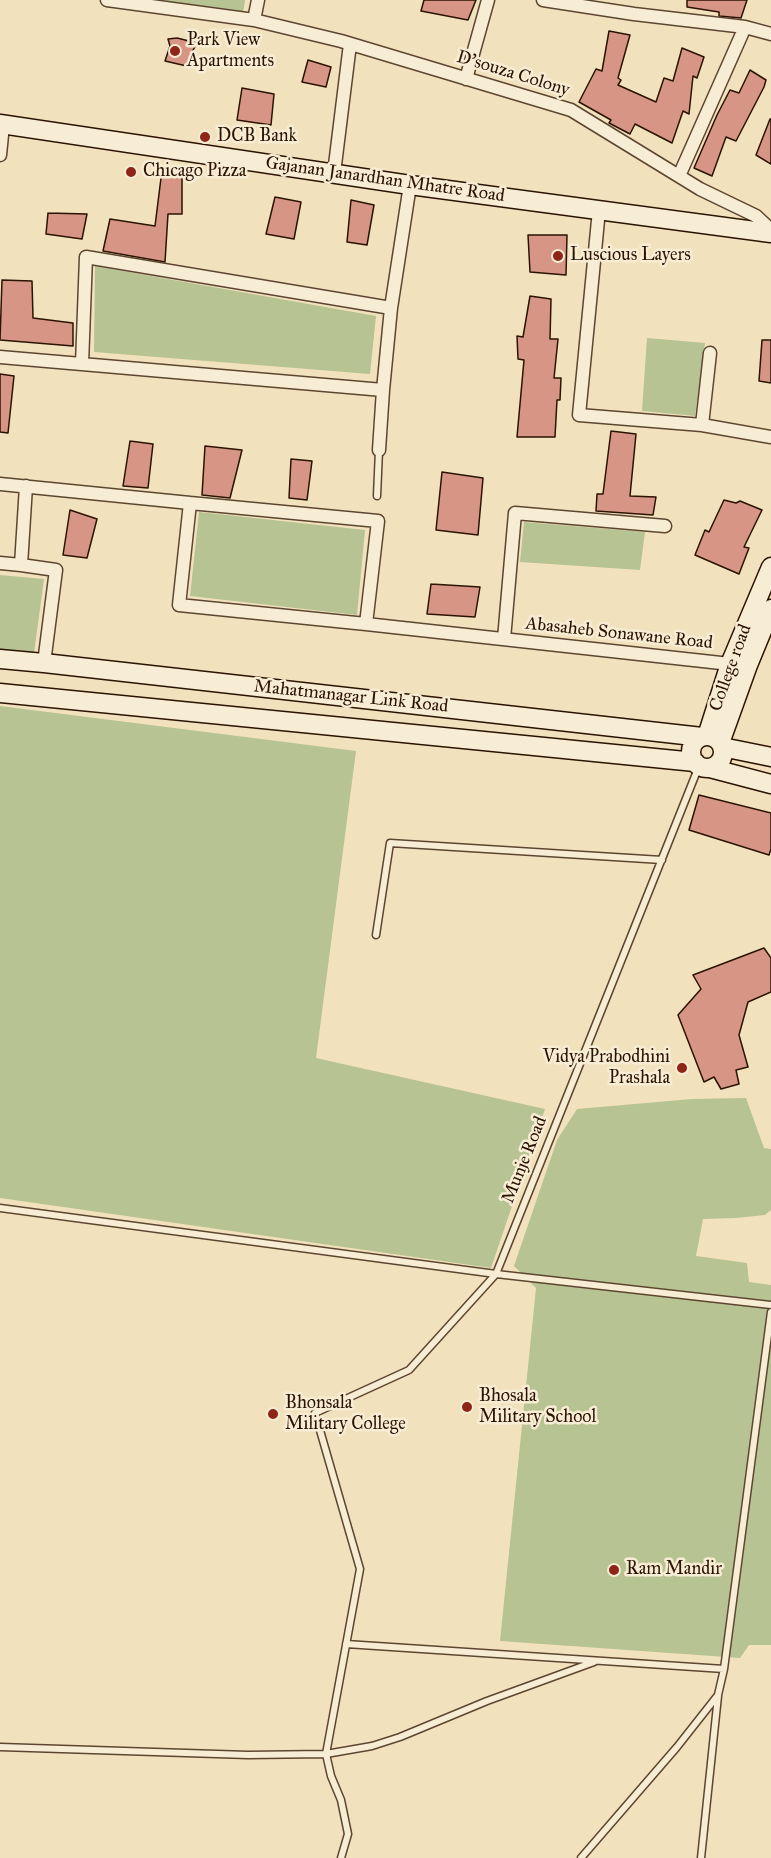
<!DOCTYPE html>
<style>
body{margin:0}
canvas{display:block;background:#f2e1bd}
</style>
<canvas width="771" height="1858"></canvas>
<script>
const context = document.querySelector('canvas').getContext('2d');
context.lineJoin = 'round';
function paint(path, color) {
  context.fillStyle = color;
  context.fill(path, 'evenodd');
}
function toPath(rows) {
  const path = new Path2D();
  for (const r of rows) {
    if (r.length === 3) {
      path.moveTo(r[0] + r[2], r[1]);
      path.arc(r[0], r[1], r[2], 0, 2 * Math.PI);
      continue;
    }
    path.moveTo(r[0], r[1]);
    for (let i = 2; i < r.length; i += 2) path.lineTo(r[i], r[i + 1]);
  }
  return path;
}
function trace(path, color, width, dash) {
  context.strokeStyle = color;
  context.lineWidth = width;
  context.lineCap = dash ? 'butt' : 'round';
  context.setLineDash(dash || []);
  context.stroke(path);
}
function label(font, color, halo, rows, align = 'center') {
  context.font = font + ' "IM FELL Great Primer",serif';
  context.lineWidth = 5;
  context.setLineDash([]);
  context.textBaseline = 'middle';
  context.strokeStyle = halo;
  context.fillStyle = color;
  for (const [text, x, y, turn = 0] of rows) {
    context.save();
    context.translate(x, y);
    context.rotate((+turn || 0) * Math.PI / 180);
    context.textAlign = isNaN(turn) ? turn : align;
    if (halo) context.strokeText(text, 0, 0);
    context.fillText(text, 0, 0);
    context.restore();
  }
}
paint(toPath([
 [129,0,245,0,243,14],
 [95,266,376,316,370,374,94,352],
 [647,338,705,343,695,416,642,411],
 [199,512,365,530,357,615,190,596],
 [524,522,645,532,640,570,520,562],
 [0,575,44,579,34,653,0,650],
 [0,706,356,751,316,1058,545,1109,491,1268,0,1198],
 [746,1098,764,1148,771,1149,771,1210,765,1215,736,1218,703,1219,696,1256,747,1263,749,1282,771,1285,771,1645,749,1645,740,1658,500,1641,536,1288,514,1266,557,1140,577,1109,692,1099]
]), '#b8c393');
const building = toPath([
 [424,0,476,0,468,20,421,11,424,0],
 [687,0,747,0,741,18,719,16,719,12,687,7,687,0],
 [609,31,630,35,618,78,621,80,618,85,656,102,664,78,673,81,682,48,704,57,697,78,693,76,689,114,683,111,672,143,635,124,630,134,609,123,611,120,579,102,596,69,602,71,609,31],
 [177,38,197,43,191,54,191,67,165,61,170,46,168,39,177,38],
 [308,60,331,67,326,87,302,82,308,60],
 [750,70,766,80,764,87,736,141,726,137,712,176,694,168,717,115,730,90,739,93,750,70],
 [242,88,274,94,271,125,237,120,242,88],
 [770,119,771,119,771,164,756,155,770,119],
 [162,170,182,176,182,214,168,214,165,262,103,251,110,219,155,226,162,170],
 [275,197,301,202,294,239,266,234,275,197],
 [351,200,374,205,367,245,347,242,351,200],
 [48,213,87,214,82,239,46,234,48,213],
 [528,235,567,235,566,275,530,272,528,235],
 [2,280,32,281,33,318,73,323,73,346,0,340,2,280],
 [530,296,551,299,550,339,558,339,554,378,561,378,560,400,557,400,555,437,517,437,524,360,518,359,517,336,523,337,530,296],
 [762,340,771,340,771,383,759,381,762,340],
 [0,374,14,376,8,433,0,432,0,374],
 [611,431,636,434,630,496,656,497,653,515,596,511,597,494,603,494,611,431],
 [130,441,153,444,148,488,123,486,130,441],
 [205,446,242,450,230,498,202,495,205,446],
 [291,459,312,461,307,500,289,498,291,459],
 [442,472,483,478,478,535,436,530,442,472],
 [724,500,736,503,740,501,762,510,744,547,749,548,739,574,695,555,705,530,709,532,724,500],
 [70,510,97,519,87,558,63,555,70,510],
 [431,584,480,587,475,617,427,614,431,584],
 [699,795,771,813,771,849,769,855,689,830,699,795],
 [764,948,771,958,771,992,748,1002,739,1035,748,1067,736,1070,739,1084,721,1089,714,1077,704,1082,678,1015,701,989,693,975,764,948]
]);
paint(building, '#d79685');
trace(building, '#2b1301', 1.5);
const lane = toPath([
 [377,496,379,450],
 [376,935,390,843,662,860],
 [0,1208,496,1274,771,1305],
 [346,1644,724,1669,771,1312],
 [0,1747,248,1755,326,1754,360,1569,315,1413,409,1370,496,1274,699,766],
 [341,1858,348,1834,341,1800,331,1776,326,1754,372,1746,400,1737,487,1701,594,1662],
 [581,1858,677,1747,718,1695,724,1669],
 [701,1858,718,1696]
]);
const street = toPath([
 [107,0,254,20,258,0],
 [543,0,634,14,745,27,771,34],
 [254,20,341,41,571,110,700,189,756,216,771,230],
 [466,79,488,0],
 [0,155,3,125],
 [334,173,350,44],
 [679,176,745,27],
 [599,210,579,415,702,425,771,437],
 [0,357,383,390,391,308,410,185],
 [82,364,86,257,391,308],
 [702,425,710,353],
 [379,450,383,390],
 [0,484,190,503,179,605,366,624,730,664],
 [26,486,21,565,56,570,44,663],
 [190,503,378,521,366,624],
 [0,563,21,565],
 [504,639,515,513,665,526]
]);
const secondary = toPath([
 [0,124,410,185,771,233],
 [0,659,44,663,702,737],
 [0,693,695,762],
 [707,736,730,664,771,567],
 [707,752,16],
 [720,743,748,665,771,609],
 [722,747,771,757],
 [710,768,771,784]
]);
trace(lane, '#5d4630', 9);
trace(street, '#5d4630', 15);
trace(secondary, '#2b1301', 21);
trace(lane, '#f7ecd4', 6);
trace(street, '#f7ecd4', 12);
trace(secondary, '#f7ecd4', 18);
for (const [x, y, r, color] of [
 [175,51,6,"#8f2418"],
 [205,137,6,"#8f2418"],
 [131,172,6,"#8f2418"],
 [558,256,6,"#8f2418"],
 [682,1068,6,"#8f2418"],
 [467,1407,6,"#8f2418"],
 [273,1414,6,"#8f2418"],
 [614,1570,6,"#8f2418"]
]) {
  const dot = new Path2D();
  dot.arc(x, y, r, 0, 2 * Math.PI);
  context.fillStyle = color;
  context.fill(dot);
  trace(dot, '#f7ecd4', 2);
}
label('18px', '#2b1301', '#f7ecd4', [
 ["Park View",187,41],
 ["Apartments",187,62],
 ["DCB Bank",217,137],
 ["Chicago Pizza",143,172],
 ["Luscious Layers",570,256],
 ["Vidya Prabodhini",670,1058,"right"],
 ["Prashala",670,1079,"right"],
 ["Bhosala",479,1397],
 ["Military School",479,1418],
 ["Bhonsala",285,1404],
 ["Military College",285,1425],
 ["Ram Mandir",626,1570]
], 'left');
label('18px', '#2b1301', '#f7ecd4', [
 ["D'souza Colony",513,74,17],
 ["Gajanan Janardhan Mhatre Road",385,180,8],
 ["Abasaheb Sonawane Road",619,634,6],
 ["College road",731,668,-70],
 ["Mahatmanagar Link Road",351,697,6],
 ["Munje Road",525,1160,-68]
]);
</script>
